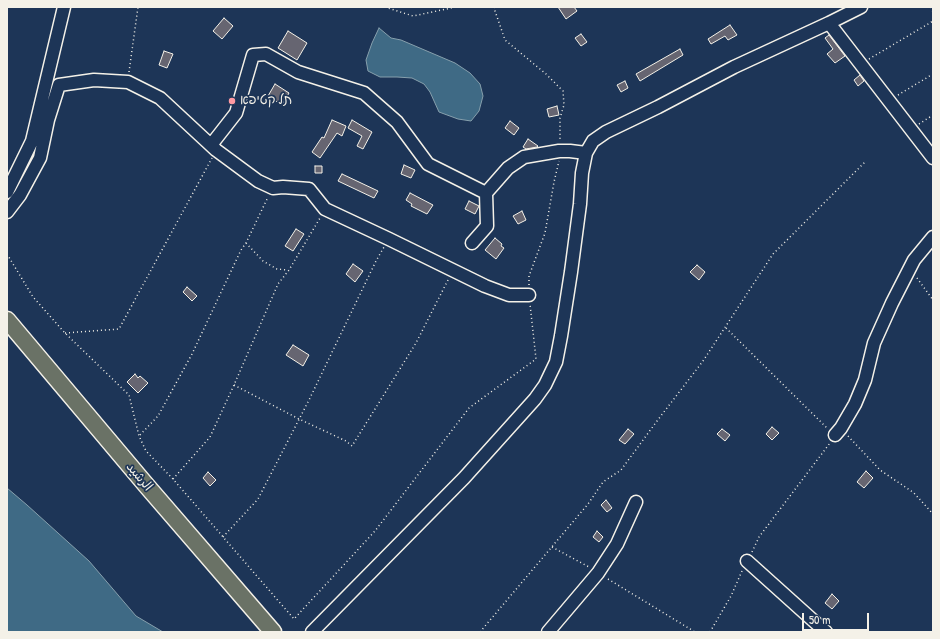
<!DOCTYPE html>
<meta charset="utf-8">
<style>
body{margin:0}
#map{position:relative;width:940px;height:639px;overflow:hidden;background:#1d3557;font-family:"Patrick Hand",sans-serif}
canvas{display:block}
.frame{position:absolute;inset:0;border:8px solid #f4f1e8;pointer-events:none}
.scale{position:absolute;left:802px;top:613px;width:67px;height:18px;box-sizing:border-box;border:2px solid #f4f1e8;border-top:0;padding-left:5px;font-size:12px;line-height:14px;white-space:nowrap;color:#f4f1e8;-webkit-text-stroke:3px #1d3557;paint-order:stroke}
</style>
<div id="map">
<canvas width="940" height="639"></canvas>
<div class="frame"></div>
<div class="scale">50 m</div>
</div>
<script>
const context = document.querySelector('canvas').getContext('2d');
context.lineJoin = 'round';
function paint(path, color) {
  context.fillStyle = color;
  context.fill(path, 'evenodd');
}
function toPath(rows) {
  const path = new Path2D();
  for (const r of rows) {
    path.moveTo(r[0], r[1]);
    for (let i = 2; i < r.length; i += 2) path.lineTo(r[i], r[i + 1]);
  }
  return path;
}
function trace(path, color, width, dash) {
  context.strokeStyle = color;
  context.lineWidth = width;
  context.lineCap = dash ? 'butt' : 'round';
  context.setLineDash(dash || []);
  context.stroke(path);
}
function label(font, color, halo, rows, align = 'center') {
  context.font = font + ' "Patrick Hand","Playpen Sans Arabic","Playpen Sans Hebrew",sans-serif';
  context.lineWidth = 3.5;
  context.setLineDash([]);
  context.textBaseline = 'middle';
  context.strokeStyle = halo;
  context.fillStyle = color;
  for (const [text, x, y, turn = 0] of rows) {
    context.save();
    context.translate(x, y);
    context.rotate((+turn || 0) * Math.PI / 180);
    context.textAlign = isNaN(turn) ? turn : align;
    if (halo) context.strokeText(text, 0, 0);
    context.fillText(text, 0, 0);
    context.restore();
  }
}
const water = toPath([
 [379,28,391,38,401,40,455,63,470,73,480,84,483,96,479,111,471,121,458,119,439,112,430,92,424,84,412,78,397,77,380,77,368,71,366,60,372,43,379,28],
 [7,488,27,505,89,561,136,616,163,632,7,632,7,488]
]);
paint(water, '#3f6a85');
trace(water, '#87a0ad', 1);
const building = toPath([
 [558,7,574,7,577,11,566,19,558,7],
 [224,18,233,26,222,39,213,31,224,18],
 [730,25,737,35,728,40,725,36,711,44,708,39,730,25],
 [288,31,307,43,297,60,278,48,288,31],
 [581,34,587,42,581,46,575,38,581,34],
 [829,35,845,56,835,63,827,54,833,49,825,38,829,35],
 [680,49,683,55,640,81,636,74,680,49],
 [164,51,173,54,167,68,159,65,164,51],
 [860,75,864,81,858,86,854,80,860,75],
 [625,81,628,88,621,92,617,85,625,81],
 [275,84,289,93,282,105,268,96,275,84],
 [557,106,559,115,549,117,547,109,557,106],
 [332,120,346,126,342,136,337,133,320,158,312,152,322,137,324,138,332,120],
 [352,120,372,132,363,149,357,146,362,136,348,128,352,120],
 [510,121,519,128,514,135,505,128,510,121],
 [528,139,538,146,537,147,526,149,523,147,528,139],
 [404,165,415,170,411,178,401,174,404,165],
 [315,166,322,166,322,173,315,173,315,166],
 [342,174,378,191,374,198,338,181,342,174],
 [410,193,433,205,427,214,411,206,412,204,406,200,410,193],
 [469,201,479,206,475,214,465,209,469,201],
 [522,211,526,220,518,224,513,216,522,211],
 [296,229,304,234,293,251,285,246,296,229],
 [495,238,502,244,501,246,504,248,496,259,485,250,495,238],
 [353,264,363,271,355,282,346,274,353,264],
 [697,265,705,272,699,280,690,272,697,265],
 [187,287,197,296,192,301,183,292,187,287],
 [293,345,309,355,303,366,286,355,293,345],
 [135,374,138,378,140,376,148,383,138,393,127,382,135,374],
 [772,427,779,433,772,440,766,434,772,427],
 [628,429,634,434,625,444,619,440,628,429],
 [722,429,730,435,725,441,717,434,722,429],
 [866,471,873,478,864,488,857,482,866,471],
 [208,472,216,480,210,486,203,478,208,472],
 [606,500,612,508,607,512,601,505,606,500],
 [597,531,603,537,599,542,593,537,597,531],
 [832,594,839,601,832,609,825,603,832,594]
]);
paint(building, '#666571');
trace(building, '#f4f1e8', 1);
const minor = toPath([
 [829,23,933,158],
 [211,145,236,113,253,55,266,54,298,72,364,93,397,122,428,164,486,193],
 [7,192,32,141,64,7],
 [7,212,20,195,40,158,48,120,59,85,94,80,128,82,160,98,216,150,258,181,273,188,283,187,309,189,325,209,389,239,485,286,509,295,529,295],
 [472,243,487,226,486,193,508,168,524,157,559,151,570,151,586,153],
 [835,435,841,428,855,404,865,380,874,343,892,303,914,260,933,237],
 [747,561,826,632],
 [312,632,464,478,535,399,545,385,556,362,561,336,571,272,580,204,582,173,586,153,593,141,606,132,658,107,734,67,829,23,861,7],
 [548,632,598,573,617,544,636,502]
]);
const major = toPath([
 [7,320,146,485,273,632]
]);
trace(minor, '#f4f1e8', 15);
trace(major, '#f4f1e8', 19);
trace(toPath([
 [385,7,413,16,456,7],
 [495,7,494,8,505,40,546,74,563,91,564,105,560,118,560,141],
 [931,7,933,12],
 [869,59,933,21],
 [129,72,138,7],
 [898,95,933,74],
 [919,124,933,115],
 [246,243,263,261,277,269,288,270],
 [7,254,33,297,65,333,129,395,139,436,146,451,173,479,294,619,375,531,469,408,536,359,530,304],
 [917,278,933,300],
 [529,285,529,276,545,233,554,182,559,161],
 [726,328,827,428],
 [65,333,119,329,212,158],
 [234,385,299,419,346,441,352,446,416,343,448,280],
 [140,435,158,416,192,354,241,250,246,243,268,197],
 [848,436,880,470,914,493,933,514],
 [173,479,210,437,234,385,278,284,289,270,320,218],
 [223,537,258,499,309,400,376,261,384,247],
 [552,547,589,567],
 [752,552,759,537,830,443],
 [608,579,695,632],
 [480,632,588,504,603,482,621,470,657,421,703,361,773,254,865,162],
 [710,632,731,596,742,571]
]), '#f4f1e8', 1.5, [1, 3]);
trace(minor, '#1d3557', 12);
trace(major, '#6a7266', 16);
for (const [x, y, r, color] of [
 [232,101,4,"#ff9aa2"]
]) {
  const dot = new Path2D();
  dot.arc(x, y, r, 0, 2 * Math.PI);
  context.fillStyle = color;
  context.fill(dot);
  trace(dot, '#1d3557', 1.5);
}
label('13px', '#f4f1e8', '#1d3557', [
 ["תל קטיפא",240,101]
], 'left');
label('13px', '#f4f1e8', '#1d3557', [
 ["الرشيد",139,477,50]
]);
</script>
